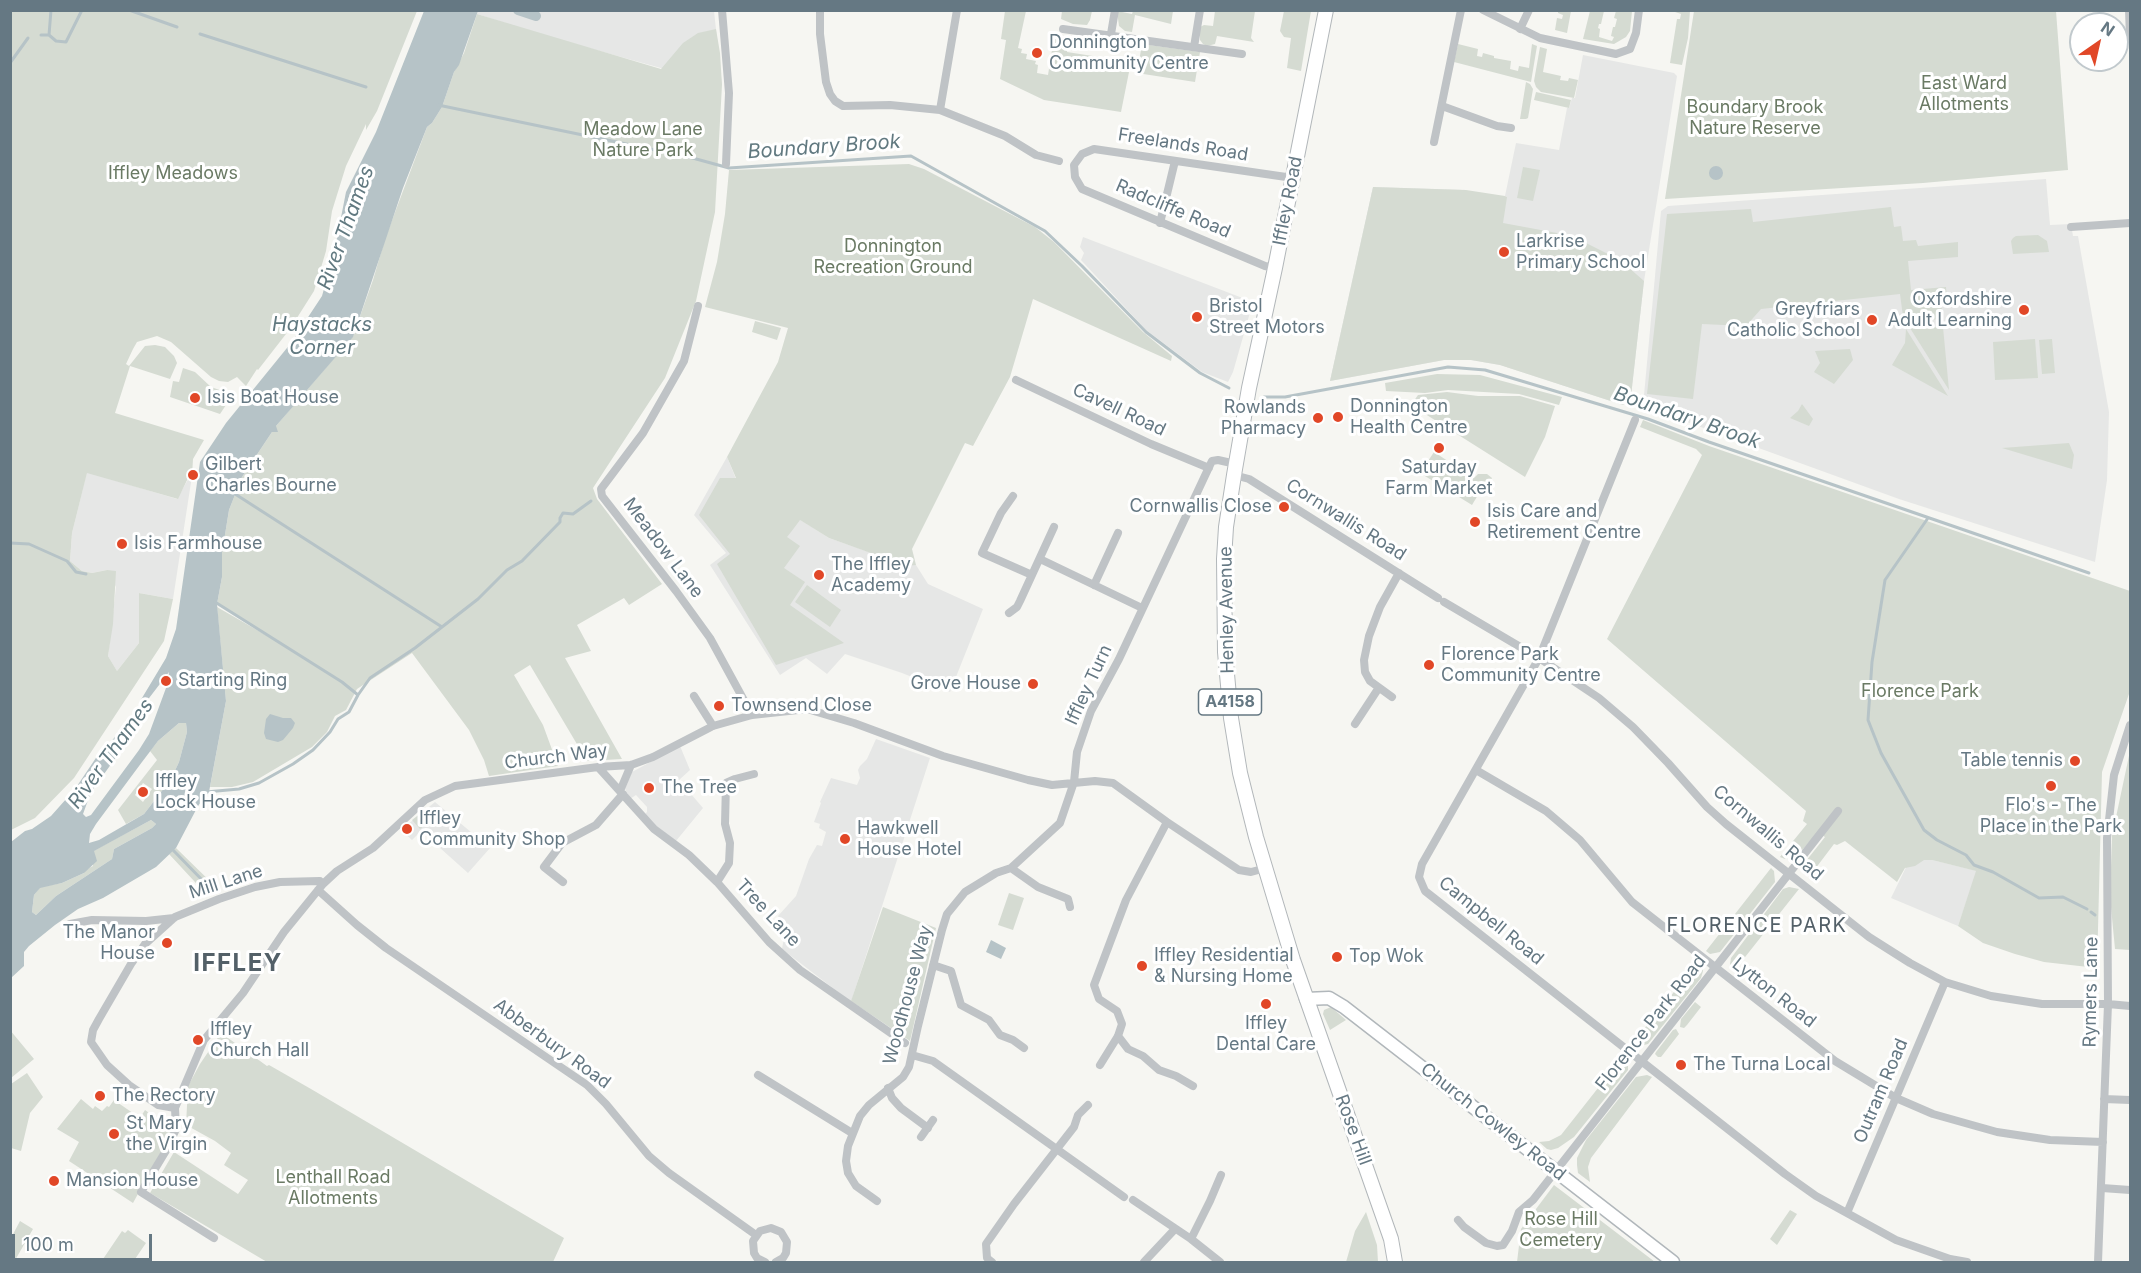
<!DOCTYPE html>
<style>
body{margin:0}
#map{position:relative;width:2141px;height:1273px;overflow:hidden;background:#f6f6f2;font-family:Inter,sans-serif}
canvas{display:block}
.frame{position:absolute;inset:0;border:12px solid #657883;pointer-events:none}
.north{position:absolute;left:2069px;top:12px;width:60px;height:60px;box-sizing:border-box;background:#fff;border:2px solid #c1c9cd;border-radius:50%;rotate:34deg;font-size:16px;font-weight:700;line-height:24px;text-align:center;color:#657883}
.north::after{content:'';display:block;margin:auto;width:21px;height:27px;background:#e14727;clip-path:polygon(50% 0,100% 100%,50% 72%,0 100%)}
.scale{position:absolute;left:12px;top:1234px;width:140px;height:27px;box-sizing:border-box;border:3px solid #657883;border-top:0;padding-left:8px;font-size:18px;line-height:21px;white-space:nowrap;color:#657883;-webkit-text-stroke:4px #fff;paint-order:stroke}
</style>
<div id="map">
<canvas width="2141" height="1273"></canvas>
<div class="frame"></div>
<div class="north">N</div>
<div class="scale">100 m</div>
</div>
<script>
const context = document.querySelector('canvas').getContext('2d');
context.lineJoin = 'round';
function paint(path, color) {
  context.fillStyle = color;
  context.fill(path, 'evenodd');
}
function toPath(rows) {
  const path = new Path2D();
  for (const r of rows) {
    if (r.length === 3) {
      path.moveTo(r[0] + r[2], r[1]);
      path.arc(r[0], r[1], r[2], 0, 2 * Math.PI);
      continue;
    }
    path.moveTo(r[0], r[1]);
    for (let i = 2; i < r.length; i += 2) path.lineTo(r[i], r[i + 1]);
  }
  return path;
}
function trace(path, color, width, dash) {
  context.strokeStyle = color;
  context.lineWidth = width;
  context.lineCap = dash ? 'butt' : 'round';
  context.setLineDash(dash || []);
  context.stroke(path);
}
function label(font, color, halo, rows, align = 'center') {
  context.font = font + ' Inter,sans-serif';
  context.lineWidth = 6;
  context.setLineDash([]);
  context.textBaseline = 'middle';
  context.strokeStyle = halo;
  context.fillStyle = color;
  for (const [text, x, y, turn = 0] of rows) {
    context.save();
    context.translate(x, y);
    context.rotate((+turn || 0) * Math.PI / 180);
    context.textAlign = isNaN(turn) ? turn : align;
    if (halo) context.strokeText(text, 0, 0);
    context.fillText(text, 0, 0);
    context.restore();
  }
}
paint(toPath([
 [478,10,714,11,722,85,549,37,477,14],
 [1583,55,1674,73,1677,76,1644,281,1631,396,1623,405,1500,365,1471,360,1444,360,1330,381,1373,187,1466,190,1461,215,1507,197,1505,196,1516,143,1559,150,1567,108,1569,108,1572,98,1575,98],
 [2046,179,2050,225,2071,224,2073,236,2078,236,2109,412,2107,480,2095,562,1899,499,1643,406,1661,211,1668,206],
 [1083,237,1253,302,1233,372,1228,382,1202,372,1146,330,1081,260,1084,253,1080,247],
 [727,457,736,479,829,538,907,565,916,565,928,584,983,609,950,692,902,673,845,654,827,674,806,658,780,675,710,565,726,553,694,515],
 [87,472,177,499,190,476,192,476,173,599,139,593,139,643,117,671,108,656,116,587,107,570,92,573,82,571,70,561,72,533],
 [876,739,930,758,851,1002,782,949,786,926,778,916,796,896,809,859,817,845,822,846,826,832,819,828,820,824,814,822,821,803,820,802,831,778,857,785,860,778,858,770,860,766,867,759],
 [680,746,690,770,679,780,703,808,676,841,643,816,647,812,647,807,636,795,630,799,625,789,632,772],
 [435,802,490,848,468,873,421,831,412,840,401,830],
 [1912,855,1977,871,1958,926,1891,898]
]), '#e6e7e6');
paint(toPath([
 [10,11,417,11,377,111,366,130,366,124,346,166,332,211,326,251,314,291,295,321,291,323,293,325,258,370,257,369,246,386,237,377,228,382,219,381,211,377,171,342,157,336,137,342,133,349,126,364,129,366,145,346,155,345,165,347,174,356,177,363,170,379,130,366,115,413,204,440,193,459,192,476,189,476,178,499,87,473,72,533,70,561,82,571,92,573,107,570,116,571,113,624,108,656,117,671,139,643,139,593,173,599,164,641,74,778,35,818,11,830],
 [1005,11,1026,11,1018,48,1022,49,1021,53,1027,54,1026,59,1036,61,1035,64,1038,65,1037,73,1048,75,1054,38,1068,40,1067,52,1131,62,1121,112,1044,100,1000,79,1006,40,1001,39],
 [1062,11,1092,11,1090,20,1087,25,1073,24,1061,19],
 [1117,11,1132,14,1133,11,1173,11,1171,24,1135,15,1132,32,1125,31,1119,26],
 [1215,11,1255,11,1251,38,1254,42,1217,36,1215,44,1207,46,1203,44,1200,40,1200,27,1204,25,1213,26],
 [1284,11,1311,11,1301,71,1287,68,1291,38,1284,37,1280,31],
 [1558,11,1571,11,1567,33,1555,30,1557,18,1562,19,1563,15,1558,13],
 [1590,11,1604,11,1601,24,1599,24,1598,28,1600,29,1599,37,1612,41,1614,37,1611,36,1613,27,1615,27,1617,19,1614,18,1616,11,1632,11,1630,31,1626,37,1614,44,1583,39],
 [1676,11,1690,11,1688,38,1682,65,1670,63,1677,19,1680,19,1681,14,1675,12],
 [1694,11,2056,11,2068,170,1923,183,1665,199],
 [477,14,661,69,683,43,698,33,716,29,720,53,722,85,715,212,696,301,665,378,593,488,597,499,662,584,629,605,624,598,577,625,591,651,565,658,622,759,587,761,530,665,514,675,543,725,558,766,489,776,484,760,469,730,412,653,357,689,346,710,335,716,327,732,312,747,253,782,232,787,210,787,226,701,217,607,297,653,217,604,222,577,222,553,229,510,242,477,276,426,353,336,373,280,385,239,427,127,432,123,442,107,454,72,464,53],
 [1142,44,1200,52,1195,82,1137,73],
 [1458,44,1478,49,1477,56,1482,57,1483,53,1494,56,1494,58,1511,61,1510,69,1518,71,1519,66,1529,68,1532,44,1537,46,1531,82,1454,62],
 [1540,47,1547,49,1543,72,1561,76,1560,80,1568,81,1569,78,1578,80,1574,98,1541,92,1536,87,1534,81],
 [1526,82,1530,84,1533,89,1528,118,1526,119,1520,119],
 [1536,92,1571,100,1569,108,1534,100],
 [909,164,924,169,1035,227,1054,242,1143,332,1172,356,1171,361,1033,299,1010,377,973,446,965,443,912,549,916,565,907,566,829,538,800,520,791,532,787,537,800,546,784,568,805,582,790,605,844,643,776,665,717,564,730,554,699,515,720,478,736,478,727,457,778,362,788,328,705,307,717,262,725,214,729,170],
 [1523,167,1540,170,1533,201,1517,198],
 [1373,187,1466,190,1505,196,1507,197,1503,223,1557,233,1558,237,1578,239,1620,260,1644,281,1631,396,1623,405,1500,365,1471,360,1444,360,1330,381],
 [1891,207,1894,227,1901,226,1903,241,1916,240,1918,246,1958,242,1958,257,1908,261,1911,290,1946,287,1947,299,1940,299,1943,314,1938,319,1904,324,1900,294,1761,309,1746,326,1702,324,1693,399,1647,394,1667,214,1751,209,1753,222],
 [2038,235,2047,241,2049,252,2013,254,2011,241,2013,238,2016,236],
 [755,321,781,328,777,340,752,332],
 [1943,327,1949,390,1910,328],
 [1906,329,1948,396,1892,365,1905,343],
 [2035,339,2038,378,1995,380,1993,342],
 [2052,339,2055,373,2042,374,2039,340],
 [1850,349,1853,360,1834,384,1814,372,1820,363,1815,351],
 [183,368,195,372,211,387,231,394,230,399,220,414,170,397,173,381,179,382],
 [1437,374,1480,375,1562,397,1559,405,1519,394,1448,390,1425,393,1386,391,1385,383],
 [1447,392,1478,396,1520,396,1555,406,1545,437,1525,477,1411,405,1418,395],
 [1802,404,1813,419,1809,426,1790,418,1798,411],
 [1643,420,1709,446,2130,591,2130,691,2102,772,2097,968,2044,962,2015,954,1983,943,1958,926,1976,871,1932,860,1924,860,1915,866,1905,868,1897,882,1845,841,1837,845,1834,844,1809,877,1804,872,1806,861,1825,837,1818,832,1797,856,1785,859,1780,857,1807,824,1803,821,1806,811,1607,639,1702,455,1696,449,1640,427],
 [2069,443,2074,455,2072,469,2002,448],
 [1434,452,1474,478,1478,474,1487,474,1492,478,1487,487,1484,485,1472,505,1420,473],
 [807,585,841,610,830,627,795,602],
 [179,723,186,723,187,732,179,762,171,779,144,814,126,824,118,810,157,760,150,751,158,741],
 [143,783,152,789,143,802,135,795],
 [2130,751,2130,950,2115,949,2110,897,2112,836],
 [426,809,433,818,420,829,412,820],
 [151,820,156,824,152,828,114,849,112,859,56,896,36,915,32,912,34,895,40,887,62,883,84,873,85,870,93,866,93,851],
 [176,848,219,890,207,895,169,854],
 [1771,868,1774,871,1775,882,1720,952,1710,954,1706,951],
 [1789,887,1799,889,1734,971,1730,964,1731,958,1783,889],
 [1009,893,1024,898,1013,930,998,925],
 [883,907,936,928,910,1041,851,1001],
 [1699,961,1703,971,1701,978,1648,1044,1636,1047,1631,1045],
 [1695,1002,1701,1007,1687,1025,1684,1028,1680,1027,1681,1019],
 [1331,1007,1346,1020,1330,1030,1323,1014,1324,1010],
 [1676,1029,1679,1034,1661,1057,1658,1057,1655,1054,1656,1052,1673,1030],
 [10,1030,34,1059,11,1078,10,1078],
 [221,1033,267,1066,269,1065,311,1089,564,1238,553,1262,267,1262,150,1193,174,1152,238,1194,248,1180,224,1165,231,1153,215,1141,186,1125,188,1086,200,1064],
 [1624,1055,1628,1063,1628,1070,1574,1137,1558,1148,1551,1150,1547,1149,1539,1142,1549,1141,1561,1135],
 [27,1073,43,1097,30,1113,21,1151,11,1148,11,1084],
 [1647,1075,1652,1077,1591,1158,1588,1167,1590,1182,1578,1173,1577,1165,1577,1158,1586,1140,1636,1077],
 [81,1099,93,1109,95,1106,102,1111,107,1106,109,1107,114,1100,140,1118,145,1110,173,1130,133,1203,69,1161,79,1142,57,1129],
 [1554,1185,1655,1262,1517,1262,1521,1229],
 [1790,1210,1797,1214,1777,1245,1770,1239],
 [1366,1212,1377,1245,1378,1262,1346,1262,1355,1231],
 [20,1221,33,1229,14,1262,11,1262,11,1238],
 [128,1230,146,1243,133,1262,101,1262,122,1231,125,1233]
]), '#d5dbd2');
paint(toPath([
 [424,11,478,11,459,65,454,72,442,107,432,123,427,127,403,188,353,337,301,397,303,405,297,402,276,426,278,432,272,432,242,477,229,510,222,553,222,577,217,604,226,701,209,792,198,806,176,848,156,867,103,898,78,909,55,925,29,946,24,952,24,966,11,978,11,842,25,831,32,829,51,816,75,789,106,743,109,745,119,731,124,734,114,748,117,756,91,792,83,814,86,817,91,815,139,750,149,734,166,688,169,672,143,706,139,703,166,658,176,629,200,462,226,423,291,343,322,296,334,253,346,192,376,132],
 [179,723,186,723,187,732,179,762,171,779,144,814,99,840,89,843,90,834,96,824,142,762,158,741],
 [151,820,156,824,152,828,114,849,112,859,56,896,36,915,32,912,34,895,40,888,62,883,84,873,97,861,94,851],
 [1716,173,7],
 [270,714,283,718,291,718,295,723,293,728,283,740,278,742,266,739,264,733,266,719],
 [991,940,1006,948,1001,959,986,952]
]), '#b6c3c7');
trace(toPath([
 [129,10,177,27],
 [200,34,366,87],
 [41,35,49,35,56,41,66,42,82,10],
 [49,35,51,10],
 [10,63,28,38],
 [438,105,689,157,729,168,911,156,1045,231,1082,266,1146,332,1200,373,1229,388],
 [1264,397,1285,397,1448,367,1485,370,1648,419,1709,442,2089,573],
 [232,492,442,627,478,599,507,570,522,561,560,522,560,518,563,513,573,514,591,501],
 [1928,518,1885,580,1872,662,1868,720,1881,753,1924,830,1937,840,1966,855,1974,865,1993,872,2039,898,2063,897,2087,909],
 [10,543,29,544,67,561,76,572,86,574],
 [215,602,342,682,358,695,370,678,415,648,442,627],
 [206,792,239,789,259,783,293,764,313,750,330,732,338,719,349,712,358,695],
 [172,849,208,886],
 [2091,912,2095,915]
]), '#b6c3c7', 3);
trace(toPath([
 [518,10,536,16]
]), '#b6c3c7', 10);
const secondary = toPath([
 [1306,999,1329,998,1344,1007,1673,1262]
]);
const primary = toPath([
 [1326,10,1275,268,1249,388,1234,475,1226,527,1224,559,1225,652,1231,718,1240,773,1256,837,1293,960,1391,1239,1395,1262]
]);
trace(secondary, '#b1b7bb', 15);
trace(primary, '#b2b7ba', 16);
trace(toPath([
 [722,10,729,93,726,164],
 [820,10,820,34,826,82,830,94,835,101,843,106,890,105,940,110,1005,136,1036,155,1059,161],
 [1483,10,1540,38,1616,54,1630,49,1636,33,1639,10],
 [2129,10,2130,37],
 [1063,29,1242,54],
 [1520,29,1529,10],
 [1111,34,1115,10],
 [1194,47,1200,10],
 [1442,106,1497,126,1511,128],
 [940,110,957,10],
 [1434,142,1461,10],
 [1160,223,1175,161],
 [2071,227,2130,223],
 [1275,268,1265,266,1082,189,1075,177,1074,165,1082,154,1094,149,1293,178],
 [698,306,684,361,643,433,601,489,602,496,676,591,710,638,752,715],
 [1016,380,1151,444,1209,468],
 [1635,420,1539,658,1422,864,1419,877,1425,891,1785,1174,1816,1196,1896,1240,1950,1259,1967,1262],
 [1234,475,1249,479,1438,598],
 [1013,496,1001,513,982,553,1032,575],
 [1040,559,1142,608],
 [1094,585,1118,533],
 [1444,602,1539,658,1599,698,1633,727,1668,763,1707,807,1726,824,1869,937,1910,963,1945,982,1991,996,2042,1004,2108,1004,2130,1006],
 [1009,613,1017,607,1020,601,1054,527],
 [694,696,713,726],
 [1392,697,1370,681,1365,672,1364,660,1369,636,1380,607,1399,573],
 [1355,724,1378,689],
 [598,767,654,829,689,855,717,882,769,942,800,970,905,1043],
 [1476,770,1546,811,1580,840,1632,902,1835,1061,1896,1098,1933,1114,1997,1132,2050,1140,2103,1142],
 [620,791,631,765],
 [1011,868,1038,887,1068,899,1070,907],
 [563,882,544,867,562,843,596,825,623,794],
 [717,882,729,863,730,843,725,824,726,783,735,779,754,774],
 [318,890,357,925,386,948,587,1085,606,1104,649,1156,669,1173,756,1235],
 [70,924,92,920,146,921,174,918],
 [933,965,951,971,961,1005,989,1020,1000,1035,1013,1040,1024,1048],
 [1118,1036,1128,1049,1143,1056,1159,1070,1176,1076,1193,1086],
 [912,1055,933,1061,1124,1197],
 [1100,1065,1118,1036,1122,1024,1117,1011,1099,999,1094,985,1126,900,1167,822],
 [758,1075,852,1133],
 [888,1088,892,1098,901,1108,928,1128],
 [2104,1099,2130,1100],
 [175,1108,158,1105,129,1085,107,1065,91,1042,93,1030,99,1019,131,964,145,944,175,917,219,899,255,887,280,882,320,881,323,884],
 [921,1137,933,1120],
 [2102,1188,2130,1190],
 [1133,1200,1191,1239,1220,1262],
 [877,1201,856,1186,848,1173,846,1161,848,1146,860,1116,869,1105,903,1077,909,1067,918,1026,942,930,947,914,965,892,996,873,1011,868,1060,823,1074,782,1077,752,1091,711,1119,659,1210,465,1212,461,1218,460,1236,464],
 [1847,1213,1945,982],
 [1458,1220,1464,1227,1486,1243,1497,1246,1503,1245,1512,1231,1519,1212,1533,1200,1838,811],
 [214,1238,141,1192,167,1149,176,1129,175,1108,204,1040,243,993,284,932,323,884,337,871,373,848,425,800,455,786,598,767,631,765,653,757,713,726,752,715,807,709,854,723,943,756,1028,780,1052,785,1095,781,1113,783,1167,822,1239,870,1251,872,1266,868],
 [1191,1239,1210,1201,1221,1175],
 [765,1262,757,1258,754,1253,753,1241,760,1231,771,1228,781,1232,787,1242,786,1253,783,1258,776,1262],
 [992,1262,987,1258,986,1244,1014,1204,1074,1127,1078,1115,1088,1105],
 [1144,1262,1175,1229],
 [2098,1262,2108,1004,2107,838,2114,775,2130,725]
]), '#bfc3c6', 8);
trace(secondary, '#fff', 12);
trace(primary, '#fff', 14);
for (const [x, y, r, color] of [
 [1037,53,6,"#e14727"],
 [1504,252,6,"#e14727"],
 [2024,310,6,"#e14727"],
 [1197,317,6,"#e14727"],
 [1872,320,6,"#e14727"],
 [195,398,6,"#e14727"],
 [1338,417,6,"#e14727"],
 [1318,418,6,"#e14727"],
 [1439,448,6,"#e14727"],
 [193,475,6,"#e14727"],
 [1284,507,6,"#e14727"],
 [1475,522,6,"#e14727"],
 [122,544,6,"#e14727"],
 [819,575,6,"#e14727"],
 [1429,665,6,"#e14727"],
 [166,681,6,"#e14727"],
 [1033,684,6,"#e14727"],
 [719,706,6,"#e14727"],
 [2075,761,6,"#e14727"],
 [2051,786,6,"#e14727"],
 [649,788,6,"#e14727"],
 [143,792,6,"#e14727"],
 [407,829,6,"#e14727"],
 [845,839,6,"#e14727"],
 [167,943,6,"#e14727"],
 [1337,957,6,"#e14727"],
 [1142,966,6,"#e14727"],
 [1266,1004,6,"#e14727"],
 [198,1040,6,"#e14727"],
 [1681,1065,6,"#e14727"],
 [100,1096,6,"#e14727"],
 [114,1134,6,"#e14727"],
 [54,1181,6,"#e14727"]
]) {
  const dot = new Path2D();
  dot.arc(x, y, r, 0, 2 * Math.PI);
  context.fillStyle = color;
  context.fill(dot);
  trace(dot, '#fff', 2);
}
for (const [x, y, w] of [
 [1230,702,63]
]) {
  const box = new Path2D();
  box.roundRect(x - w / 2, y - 13, w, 26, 4.5);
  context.fillStyle = '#fff';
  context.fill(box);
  trace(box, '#657883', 1.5);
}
label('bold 16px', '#657883', null, [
 ["A4158",1230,702]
]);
label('18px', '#657883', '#fff', [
 ["Donnington",1049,43],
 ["Community Centre",1049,64],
 ["Larkrise",1516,242],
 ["Primary School",1516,263],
 ["Oxfordshire",2012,300,"right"],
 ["Adult Learning",2012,321,"right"],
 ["Bristol",1209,307],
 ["Street Motors",1209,328],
 ["Greyfriars",1860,310,"right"],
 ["Catholic School",1860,331,"right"],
 ["Isis Boat House",207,398],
 ["Donnington",1350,407],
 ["Health Centre",1350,428],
 ["Rowlands",1306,408,"right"],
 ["Pharmacy",1306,429,"right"],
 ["Gilbert",205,465],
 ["Charles Bourne",205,486],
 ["Saturday",1439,468,"center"],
 ["Farm Market",1439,489,"center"],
 ["Cornwallis Close",1272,507,"right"],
 ["Isis Care and",1487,512],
 ["Retirement Centre",1487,533],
 ["Isis Farmhouse",134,544],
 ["The Iffley",831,565],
 ["Academy",831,586],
 ["Florence Park",1441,655],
 ["Community Centre",1441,676],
 ["Starting Ring",178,681],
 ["Grove House",1021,684,"right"],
 ["Townsend Close",731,706],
 ["Table tennis",2063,761,"right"],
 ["Iffley",155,782],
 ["Lock House",155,803],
 ["The Tree",661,788],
 ["Flo's - The",2051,806,"center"],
 ["Place in the Park",2051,827,"center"],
 ["Iffley",419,819],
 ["Community Shop",419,840],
 ["Hawkwell",857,829],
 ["House Hotel",857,850],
 ["The Manor",155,933,"right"],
 ["House",155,954,"right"],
 ["Iffley Residential",1154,956],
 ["& Nursing Home",1154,977],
 ["Top Wok",1349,957],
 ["Iffley",1266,1024,"center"],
 ["Dental Care",1266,1045,"center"],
 ["Iffley",210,1030],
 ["Church Hall",210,1051],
 ["The Turna Local",1693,1065],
 ["The Rectory",112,1096],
 ["St Mary",126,1124],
 ["the Virgin",126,1145],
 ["Mansion House",66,1181]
], 'left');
label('18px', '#6a7a64', '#fff', [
 ["East Ward",1964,84],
 ["Allotments",1964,105],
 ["Boundary Brook",1755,108],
 ["Nature Reserve",1755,129],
 ["Meadow Lane",643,130],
 ["Nature Park",643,151],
 ["Iffley Meadows",173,174],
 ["Donnington",893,247],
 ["Recreation Ground",893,268],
 ["Florence Park",1920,692],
 ["Lenthall Road",333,1178],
 ["Allotments",333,1199],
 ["Rose Hill",1561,1220],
 ["Cemetery",1561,1241]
]);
label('18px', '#657883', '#fff', [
 ["Freelands Road",1183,145,9],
 ["Iffley Road",1288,201,-79],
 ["Radcliffe Road",1173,209,23],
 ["Cavell Road",1119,410,25],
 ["Cornwallis Road",1346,520,32],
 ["Meadow Lane",663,548,53],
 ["Henley Avenue",1227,610,-91],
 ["Iffley Turn",1089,685,-65],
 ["Church Way",556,757,-7],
 ["Cornwallis Road",1768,833,40],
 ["Mill Lane",226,882,-18],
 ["Tree Lane",768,913,47],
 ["Campbell Road",1491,921,39],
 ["Rymers Lane",2091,992,-89],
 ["Lytton Road",1774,993,38],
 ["Woodhouse Way",908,995,-75],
 ["Florence Park Road",1651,1023,-52],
 ["Abberbury Road",552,1044,36],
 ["Outram Road",1881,1091,-67],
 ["Church Cowley Road",1493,1122,38],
 ["Rose Hill",1353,1130,70]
]);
label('italic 20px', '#617980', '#fff', [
 ["Boundary Brook",824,147,-4],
 ["River Thames",346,228,-70],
 ["Haystacks",322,325],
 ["Corner",322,348],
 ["Boundary Brook",1687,418,19],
 ["River Thames",111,754,-54]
]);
context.letterSpacing = '1.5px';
label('20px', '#536068', '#fff', [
 ["FLORENCE PARK",1757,926]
]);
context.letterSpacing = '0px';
context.letterSpacing = '1.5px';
label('bold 24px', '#536068', '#fff', [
 ["IFFLEY",238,964]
]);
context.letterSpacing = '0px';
</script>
